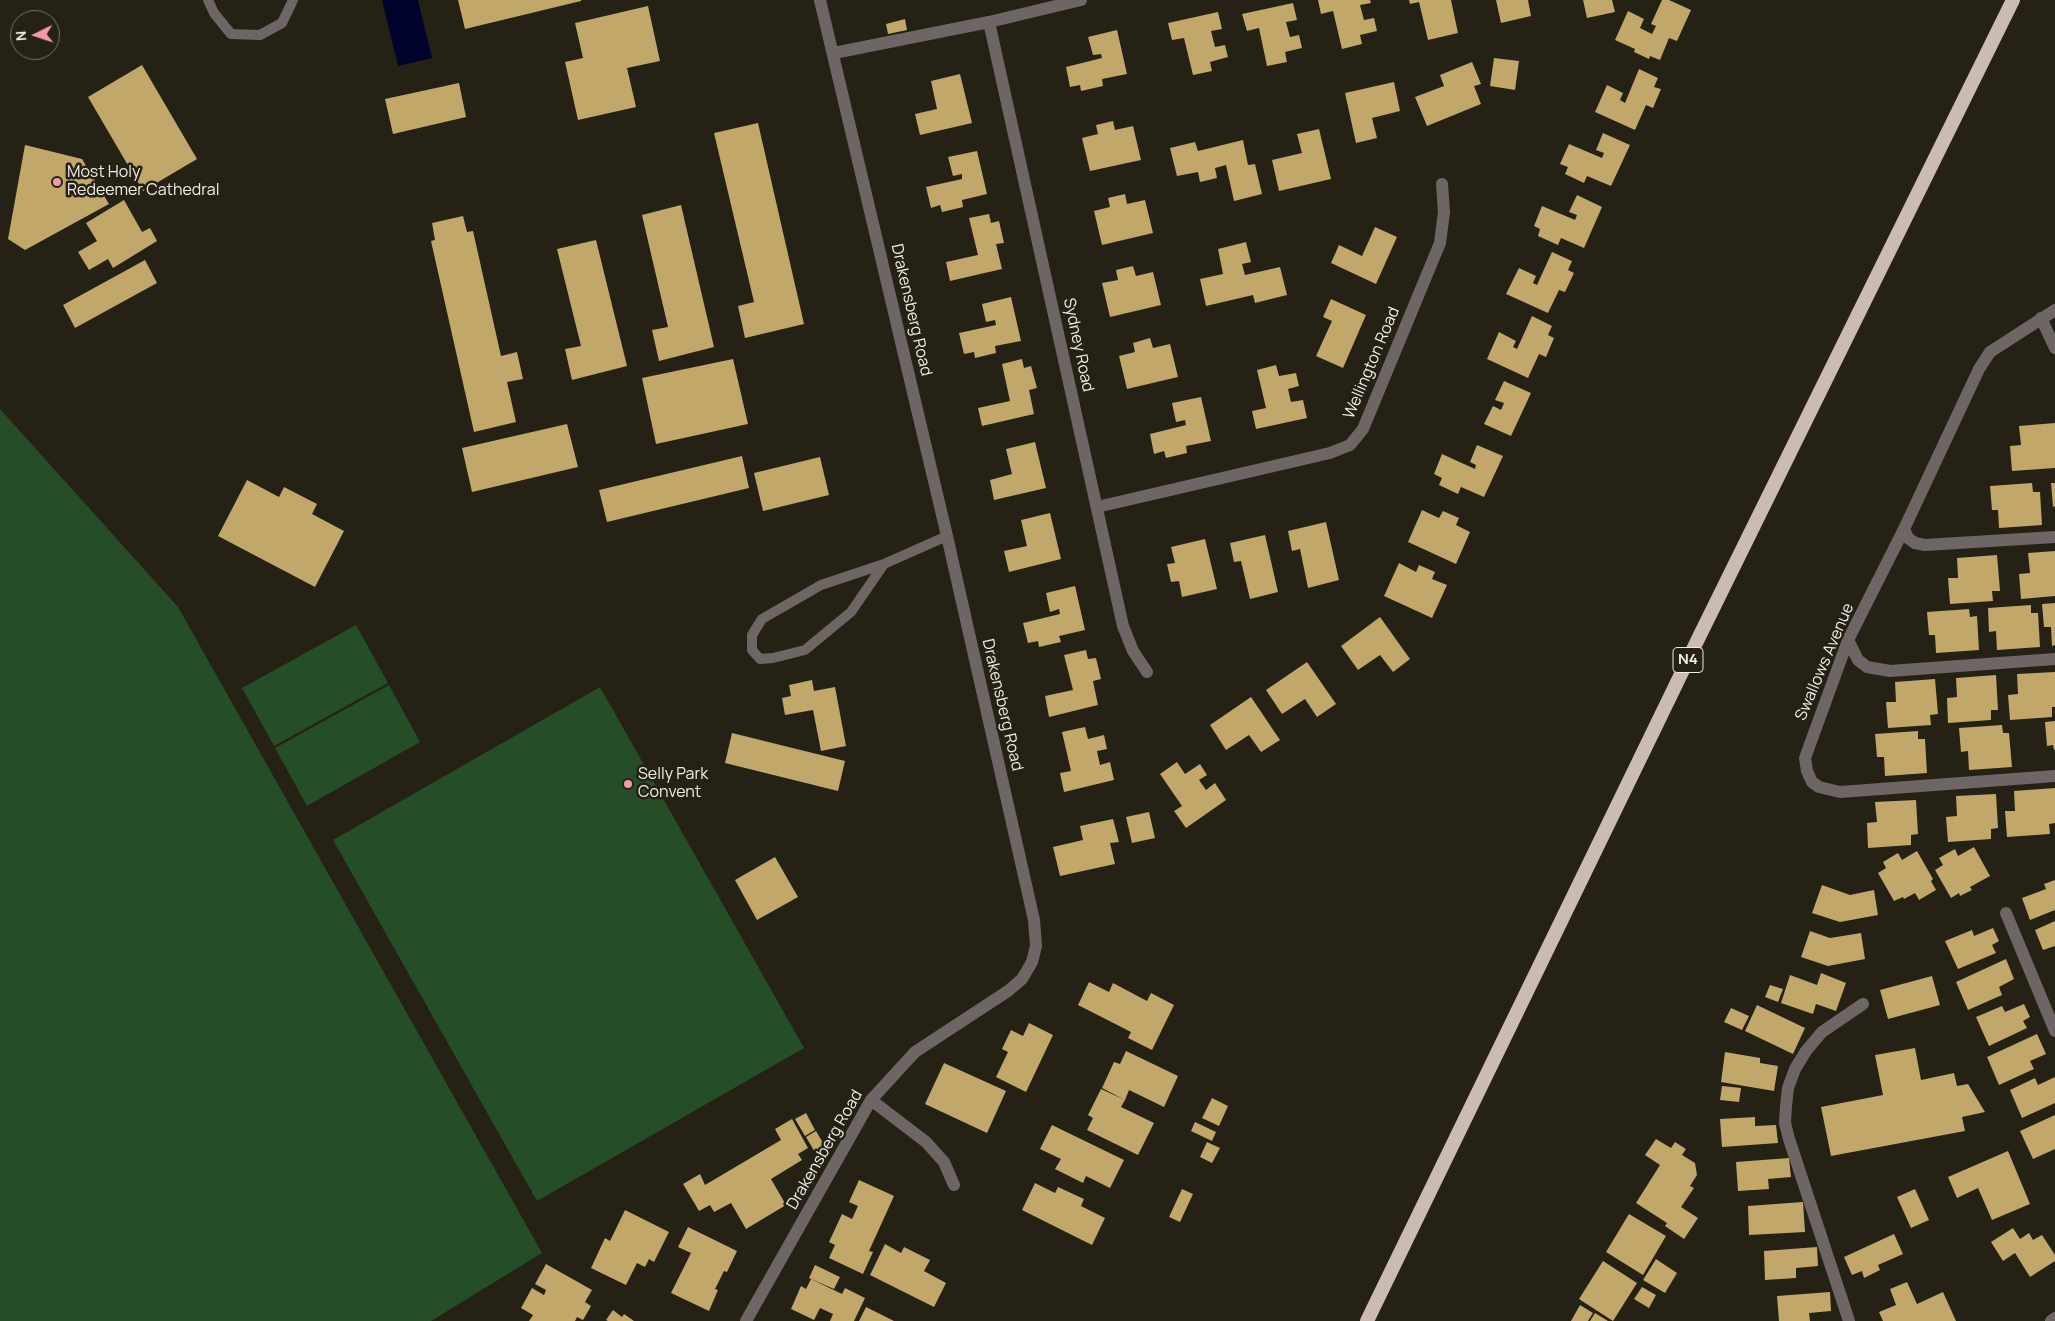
<!DOCTYPE html>
<style>
body{margin:0}
#map{position:relative;width:2055px;height:1321px;overflow:hidden;background:#262115;font-family:Manrope,sans-serif}
canvas{display:block}
.north{position:absolute;left:10px;top:10px;width:50px;height:50px;box-sizing:border-box;background:#262115;border:1px solid #777368;border-radius:50%;rotate:266deg;font-size:14px;font-weight:700;line-height:20px;text-align:center;color:#f0ede5}
.north::after{content:'';display:block;margin:auto;width:18px;height:22px;background:#f39aa9;clip-path:polygon(50% 0,100% 100%,50% 72%,0 100%)}
</style>
<div id="map">
<canvas width="2055" height="1321"></canvas>
<div class="north">N</div>
</div>
<script>
const context = document.querySelector('canvas').getContext('2d');
context.lineJoin = 'round';
function paint(path, color) {
  context.fillStyle = color;
  context.fill(path, 'evenodd');
}
function toPath(rows) {
  const path = new Path2D();
  for (const r of rows) {
    path.moveTo(r[0], r[1]);
    for (let i = 2; i < r.length; i += 2) path.lineTo(r[i], r[i + 1]);
  }
  return path;
}
function trace(path, color, width, dash) {
  context.strokeStyle = color;
  context.lineWidth = width;
  context.lineCap = dash ? 'butt' : 'round';
  context.setLineDash(dash || []);
  context.stroke(path);
}
function label(font, color, halo, rows, align = 'center') {
  context.font = font + ' Manrope,sans-serif';
  context.lineWidth = 5;
  context.setLineDash([]);
  context.textBaseline = 'middle';
  context.strokeStyle = halo;
  context.fillStyle = color;
  for (const [text, x, y, turn = 0] of rows) {
    context.save();
    context.translate(x, y);
    context.rotate((+turn || 0) * Math.PI / 180);
    context.textAlign = isNaN(turn) ? turn : align;
    if (halo) context.strokeText(text, 0, 0);
    context.fillText(text, 0, 0);
    context.restore();
  }
}
paint(toPath([
 [0,409,178,607,542,1253,431,1321,0,1321],
 [356,625,388,683,274,746,242,688],
 [389,685,420,742,307,806,275,748],
 [600,687,804,1048,537,1201,333,840]
]), '#244d28');
paint(toPath([
 [382,0,418,0,432,58,398,66]
]), '#00042c');
paint(toPath([
 [458,0,581,0,581,1,465,29],
 [1318,0,1370,0,1371,3,1360,5,1364,20,1374,18,1377,31,1360,35,1362,44,1342,49,1333,11,1321,14],
 [1409,0,1451,0,1458,33,1428,40,1419,2,1410,4],
 [1496,0,1528,0,1531,16,1501,23],
 [1583,0,1612,0,1615,12,1587,18],
 [1662,0,1669,0,1691,10,1677,41,1669,38,1660,60,1650,56,1649,59,1634,52,1635,49,1615,40,1628,11,1644,19,1640,28,1652,34,1656,26,1651,24],
 [1293,3,1297,20,1286,22,1290,37,1299,35,1302,48,1285,52,1287,62,1267,66,1259,28,1247,31,1242,14],
 [648,6,660,61,627,68,636,107,578,120,565,62,583,58,575,23],
 [1218,12,1222,29,1211,31,1215,47,1225,45,1228,57,1210,62,1212,71,1193,75,1184,38,1172,40,1168,23],
 [905,19,907,30,888,34,886,24],
 [1117,30,1127,74,1102,79,1103,86,1081,91,1080,85,1070,87,1066,67,1102,58,1101,54,1093,55,1088,37],
 [1494,58,1519,61,1515,90,1490,86],
 [1472,62,1481,84,1474,86,1481,104,1427,126,1415,97,1444,86,1440,75],
 [142,65,197,159,143,191,88,97],
 [1639,69,1658,78,1654,87,1661,89,1653,108,1646,105,1635,130,1595,112,1607,85,1623,93,1620,100,1625,103],
 [960,74,972,123,920,135,915,114,937,109,931,81],
 [1394,82,1400,111,1372,118,1377,138,1356,143,1345,93],
 [459,83,466,117,393,134,385,99],
 [1113,121,1115,130,1133,126,1141,160,1090,171,1082,138,1098,134,1096,125],
 [758,123,804,324,745,338,738,306,754,302,714,133],
 [1319,129,1331,179,1279,191,1272,160,1302,153,1297,134],
 [1603,133,1630,145,1611,186,1587,176,1584,183,1565,174,1568,167,1560,164,1569,144,1602,158,1604,153,1596,150],
 [1243,140,1248,165,1255,164,1262,194,1234,201,1226,165,1215,168,1217,178,1200,182,1198,172,1177,176,1170,148,1195,142,1198,151],
 [25,145,82,159,109,204,25,250,8,239],
 [977,151,987,194,962,200,963,207,942,212,940,205,931,208,926,187,962,179,962,174,953,176,948,157],
 [1125,194,1127,204,1145,200,1153,233,1102,245,1094,211,1110,207,1108,198],
 [1577,195,1602,207,1584,248,1561,238,1558,245,1538,236,1540,229,1534,226,1542,206,1575,220,1577,215,1569,212],
 [124,200,142,232,150,228,157,241,113,268,108,259,89,270,78,252,97,241,86,223],
 [681,205,714,347,659,361,652,330,668,327,642,215],
 [989,214,991,223,999,221,1004,243,996,244,1002,269,950,281,946,262,978,255,969,218],
 [463,216,467,232,473,231,501,356,517,352,523,379,507,382,516,422,474,432,431,241,435,240,432,223],
 [1375,227,1397,237,1376,284,1331,263,1339,245,1362,256],
 [596,240,627,366,572,380,565,349,581,346,557,249],
 [1246,242,1251,262,1242,264,1245,275,1280,267,1287,295,1255,303,1253,295,1206,306,1200,279,1223,274,1218,249],
 [1552,252,1572,261,1568,270,1574,273,1565,292,1559,290,1548,313,1506,294,1519,268,1536,276,1533,283,1537,285],
 [145,260,157,283,75,328,63,305],
 [1133,266,1136,276,1153,272,1161,305,1110,317,1102,283,1118,280,1116,270],
 [1011,297,1021,341,995,346,996,353,975,358,974,352,964,354,959,333,996,325,995,320,986,322,982,304],
 [1331,299,1366,315,1343,368,1316,356,1332,321,1323,317],
 [1532,316,1552,326,1548,335,1554,338,1546,357,1539,354,1528,378,1487,359,1499,332,1516,341,1513,347,1517,349],
 [1150,338,1153,348,1170,344,1178,377,1127,389,1119,356,1135,352,1133,343],
 [733,359,748,424,656,444,642,378],
 [1022,359,1024,368,1031,366,1037,388,1029,390,1034,414,982,426,978,408,1010,401,1002,364],
 [1276,365,1279,376,1296,373,1299,386,1288,389,1291,402,1303,400,1307,418,1256,429,1252,411,1266,408,1257,370],
 [1504,381,1531,393,1511,436,1484,424,1493,406,1501,410,1504,403,1495,400],
 [1201,397,1211,441,1186,446,1187,453,1166,458,1164,451,1154,454,1150,434,1186,425,1185,420,1176,422,1172,403],
 [2055,423,2055,468,2012,471,2010,446,2021,445,2019,426],
 [567,424,578,467,472,492,462,448],
 [1035,442,1046,488,994,500,990,480,1012,474,1006,449],
 [1477,445,1503,456,1484,497,1461,487,1458,494,1439,485,1442,478,1434,474,1442,454,1475,469,1476,465,1470,462],
 [742,456,749,488,607,522,599,490],
 [820,457,829,495,763,511,754,473],
 [247,480,279,497,284,487,317,504,312,514,344,531,315,587,218,536],
 [2032,483,2033,492,2040,492,2042,525,1999,528,1998,510,1992,510,1990,486],
 [2051,483,2055,483,2055,506,2053,507],
 [1422,510,1439,518,1443,511,1459,518,1456,525,1470,532,1456,564,1408,542],
 [1050,513,1061,559,1009,572,1004,551,1027,546,1021,520],
 [1326,522,1339,580,1308,588,1300,549,1292,551,1288,531],
 [1265,535,1278,592,1250,599,1241,561,1234,562,1230,543],
 [1205,539,1217,589,1182,597,1179,581,1171,582,1167,564,1175,563,1171,547],
 [2055,551,2055,596,2021,599,2019,574,2030,573,2028,553],
 [1997,555,2000,591,1992,591,1993,601,1950,604,1948,578,1958,578,1957,558],
 [1399,563,1416,572,1419,565,1435,572,1432,579,1447,585,1432,618,1384,596],
 [1075,586,1085,630,1059,636,1061,642,1039,647,1038,641,1028,643,1023,623,1060,614,1059,609,1050,612,1046,593],
 [2055,603,2055,645,2052,646,2051,627,2044,627,2042,604],
 [2031,605,2031,613,2038,613,2040,647,1997,650,1996,631,1989,632,1988,608],
 [1969,609,1970,617,1977,616,1979,650,1936,653,1935,635,1929,635,1927,612],
 [1380,617,1410,659,1393,672,1380,655,1358,670,1341,646],
 [1086,650,1088,659,1096,658,1101,679,1093,681,1098,705,1049,717,1045,696,1073,690,1064,655],
 [1307,662,1336,704,1317,717,1305,699,1282,714,1266,690],
 [2055,672,2055,707,2052,707,2052,717,2010,720,2008,695,2018,694,2017,674],
 [1996,675,1998,710,1991,710,1991,720,1948,723,1947,698,1957,697,1956,678],
 [1935,679,1938,714,1930,715,1931,725,1888,728,1886,702,1896,702,1895,682],
 [812,680,814,691,835,687,846,746,821,751,813,710,785,715,782,698,791,696,789,685],
 [1251,697,1280,740,1261,752,1249,735,1226,750,1210,725],
 [2055,721,2055,750,2054,750,2053,745,2047,746,2045,722],
 [2002,725,2003,733,2009,733,2012,767,1969,770,1968,751,1961,752,1959,728],
 [1085,727,1088,739,1104,735,1107,749,1097,751,1100,765,1110,762,1114,780,1064,792,1060,773,1071,771,1062,732],
 [1918,731,1918,739,1925,739,1927,773,1885,776,1884,757,1877,757,1875,734],
 [732,733,845,761,838,791,725,763],
 [1177,762,1185,774,1200,764,1207,775,1199,780,1206,790,1215,783,1226,800,1186,828,1174,811,1182,806,1160,774],
 [2055,788,2055,823,2049,824,2050,834,2007,837,2005,811,2015,811,2014,791],
 [1996,794,1998,828,1991,829,1991,839,1948,842,1946,817,1957,816,1956,796],
 [1916,800,1918,834,1911,835,1911,845,1868,848,1867,823,1877,822,1875,802],
 [1149,812,1155,838,1132,843,1126,817],
 [1113,819,1119,842,1110,843,1115,864,1060,876,1053,847,1083,840,1080,826],
 [1974,847,1990,876,1970,887,1972,890,1960,896,1959,893,1951,898,1935,870,1943,865,1939,858,1955,849,1958,856],
 [1917,851,1933,879,1931,881,1936,890,1919,900,1915,893,1904,899,1903,897,1894,901,1878,873,1886,868,1883,862,1898,853,1902,860],
 [775,857,798,897,757,920,735,880],
 [2055,880,2055,910,2030,920,2022,898,2046,889,2044,884],
 [1822,885,1850,895,1874,890,1878,915,1840,922,1812,913],
 [2055,921,2055,946,2043,950,2035,930],
 [1993,928,1999,941,1992,945,1996,953,1958,969,1945,941,1972,930,1974,936],
 [1810,931,1830,938,1861,933,1865,959,1828,966,1801,957],
 [2006,959,2014,979,1999,987,2002,995,1968,1010,1956,982],
 [1821,973,1846,983,1836,1011,1816,1004,1813,1014,1781,1003,1790,975,1817,985],
 [1932,976,1940,1005,1888,1019,1880,990],
 [1089,982,1109,992,1113,983,1147,1001,1151,993,1174,1005,1152,1050,1128,1038,1131,1032,1078,1005],
 [1770,985,1783,989,1778,1002,1765,997],
 [2024,1004,2030,1017,2023,1021,2027,1028,1989,1046,1976,1017,2002,1006,2005,1012],
 [1757,1005,1805,1028,1793,1054,1745,1031],
 [1731,1008,1749,1016,1742,1030,1724,1022],
 [1029,1023,1053,1035,1026,1092,996,1077,1008,1052,1002,1049,1011,1030,1023,1036],
 [2037,1034,2046,1054,2030,1061,2034,1069,1999,1085,1987,1057],
 [1915,1048,1921,1080,1954,1073,1957,1086,1968,1084,1985,1112,1962,1117,1965,1131,1831,1156,1821,1107,1883,1095,1875,1055],
 [1126,1051,1178,1076,1164,1107,1129,1090,1125,1100,1102,1088,1114,1062,1120,1064],
 [1725,1052,1760,1058,1760,1063,1778,1066,1774,1091,1721,1082],
 [944,1063,1006,1091,987,1133,925,1104],
 [2055,1077,2055,1103,2022,1118,2010,1090,2035,1078,2038,1085],
 [1722,1086,1741,1088,1739,1102,1720,1100],
 [1101,1089,1125,1100,1121,1107,1154,1123,1138,1155,1087,1130,1093,1118,1088,1115],
 [1212,1098,1228,1106,1219,1126,1202,1118],
 [806,1113,815,1130,805,1136,795,1119],
 [2055,1115,2055,1149,2033,1159,2020,1131],
 [1755,1117,1755,1126,1776,1125,1778,1143,1722,1147,1720,1119],
 [792,1119,808,1148,798,1154,802,1160,771,1179,786,1205,746,1229,731,1203,714,1212,710,1205,699,1211,683,1184,700,1174,705,1185,781,1140,775,1129],
 [1195,1122,1216,1132,1212,1141,1191,1131],
 [1052,1125,1124,1160,1110,1188,1086,1176,1083,1183,1055,1169,1061,1159,1040,1149],
 [816,1131,826,1148,816,1154,806,1137],
 [1656,1139,1671,1148,1675,1142,1686,1149,1682,1155,1695,1163,1697,1175,1690,1186,1694,1188,1681,1207,1698,1218,1684,1239,1665,1226,1667,1223,1636,1203,1660,1165,1645,1155],
 [1207,1142,1220,1148,1212,1163,1200,1157],
 [2008,1151,2030,1204,1992,1220,1978,1188,1957,1198,1948,1177],
 [1789,1158,1791,1177,1768,1179,1769,1189,1738,1191,1736,1162],
 [859,1180,894,1196,869,1251,873,1252,863,1274,829,1258,835,1245,829,1242,842,1214,852,1219,858,1206,849,1202],
 [1035,1183,1055,1193,1058,1187,1084,1199,1081,1206,1105,1218,1092,1245,1022,1210],
 [1182,1189,1193,1194,1180,1222,1169,1217],
 [1915,1189,1929,1220,1911,1228,1897,1197],
 [1803,1202,1805,1232,1749,1235,1748,1206],
 [625,1210,669,1232,654,1262,649,1259,645,1267,637,1263,626,1285,591,1268,605,1238,610,1241],
 [1629,1214,1666,1236,1643,1275,1606,1252],
 [688,1227,737,1251,727,1272,724,1271,715,1289,718,1290,709,1311,671,1293,691,1253,678,1247],
 [2013,1228,2020,1239,2029,1233,2033,1240,2042,1235,2055,1255,2055,1261,2030,1277,2015,1253,2003,1261,1991,1242],
 [1894,1234,1903,1254,1878,1265,1880,1270,1864,1278,1862,1271,1852,1275,1844,1257],
 [885,1244,901,1253,904,1247,930,1260,924,1271,946,1283,934,1307,870,1275],
 [1817,1247,1818,1266,1796,1268,1796,1278,1765,1280,1764,1251],
 [1656,1259,1677,1273,1665,1293,1643,1280],
 [1603,1261,1637,1283,1613,1321,1579,1299],
 [546,1264,592,1290,585,1302,591,1306,583,1320,577,1317,575,1321,529,1321,533,1315,521,1308,532,1288,544,1295,546,1290,535,1284],
 [815,1265,840,1277,834,1289,809,1278],
 [811,1279,842,1294,845,1288,865,1298,854,1321,830,1321,833,1314,820,1308,814,1320,791,1309,801,1286,806,1289],
 [1907,1282,1917,1304,1943,1292,1956,1321,1883,1321,1879,1312,1896,1305,1890,1289],
 [1642,1287,1656,1295,1649,1308,1634,1299],
 [1830,1292,1831,1311,1809,1313,1810,1321,1779,1321,1777,1296],
 [1580,1305,1593,1313,1588,1321,1571,1321],
 [866,1307,894,1321,859,1321],
 [613,1310,622,1317,624,1314,634,1321,608,1321,606,1320],
 [1595,1313,1608,1321,1590,1321]
]), '#c1a76a');
trace(toPath([
 [208,0,214,13,231,34,260,35,282,23,293,0],
 [884,564,821,585,762,619,752,635,752,650,760,659,773,658,805,650,851,612,884,564,947,536]
]), '#6e6664', 10);
trace(toPath([
 [989,22,1123,626,1133,651,1147,672],
 [834,53,989,22,1081,0],
 [2055,310,1990,352,1979,369,1904,529,1848,640,1805,758,1807,771,1812,782,1819,787,1840,792,2055,776],
 [2041,318,2055,348],
 [1097,507,1330,453,1350,445,1363,429,1440,243,1444,212,1442,184],
 [1904,529,1908,538,1915,543,1925,545,2055,537],
 [1848,640,1858,660,1867,667,1890,671,2055,659],
 [2006,913,2055,1031],
 [871,1100,926,1142,944,1162,954,1185],
 [746,1321,871,1100,915,1052,1008,991,1022,979,1032,962,1036,946,1034,920,947,536,820,0],
 [1849,1321,1789,1139,1785,1123,1786,1106,1788,1088,1795,1069,1806,1051,1822,1032,1863,1004],
 [2051,1321,2055,1318]
]), '#6e6664', 12);
trace(toPath([
 [1367,1321,1700,635,2013,0]
]), '#ccbab4', 14);
for (const [x, y, r, color] of [
 [57,182,5,"#f39aa9"],
 [628,784,5,"#f39aa9"]
]) {
  const dot = new Path2D();
  dot.arc(x, y, r, 0, 2 * Math.PI);
  context.fillStyle = color;
  context.fill(dot);
  trace(dot, '#262115', 2);
}
for (const [x, y, w] of [
 [1688,660,30]
]) {
  const box = new Path2D();
  box.roundRect(x - w / 2, y - 12.5, w, 25, 4);
  context.fillStyle = '#262115';
  context.fill(box);
  trace(box, '#f0ede5', 1);
}
label('bold 15px', '#f0ede5', null, [
 ["N4",1688,660]
]);
label('16px', '#f0ede5', '#262115', [
 ["Most Holy",67,173],
 ["Redeemer Cathedral",67,191],
 ["Selly Park",638,775],
 ["Convent",638,793]
], 'left');
label('16px', '#f0ede5', '#262115', [
 ["Drakensberg Road",911,310,77],
 ["Sydney Road",1078,345,78],
 ["Wellington Road",1372,363,-67],
 ["Swallows Avenue",1825,662,-67],
 ["Drakensberg Road",1002,705,77],
 ["Drakensberg Road",825,1150,-60]
]);
</script>
